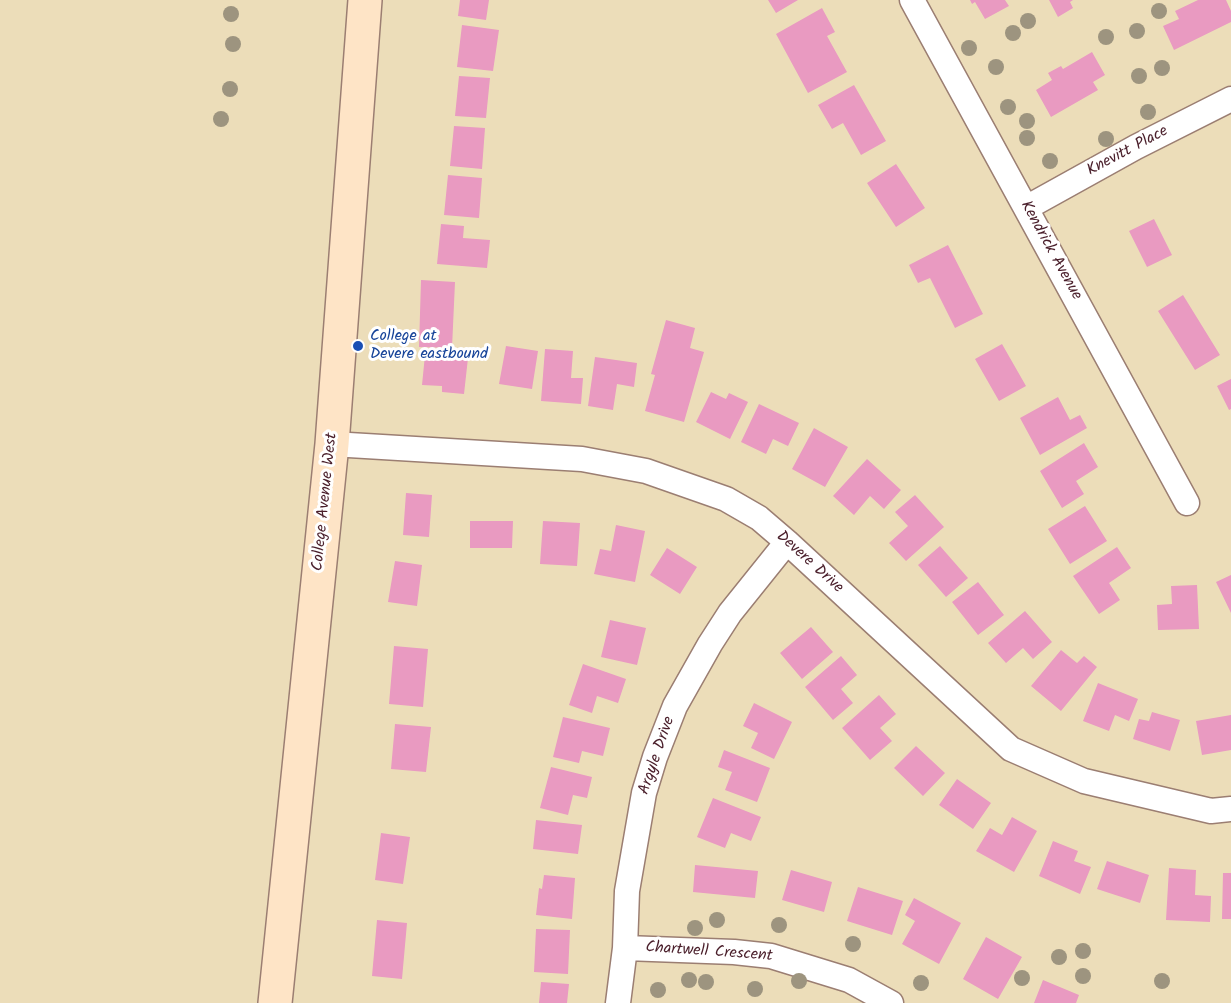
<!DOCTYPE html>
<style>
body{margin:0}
canvas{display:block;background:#ecddb9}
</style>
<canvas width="1231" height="1003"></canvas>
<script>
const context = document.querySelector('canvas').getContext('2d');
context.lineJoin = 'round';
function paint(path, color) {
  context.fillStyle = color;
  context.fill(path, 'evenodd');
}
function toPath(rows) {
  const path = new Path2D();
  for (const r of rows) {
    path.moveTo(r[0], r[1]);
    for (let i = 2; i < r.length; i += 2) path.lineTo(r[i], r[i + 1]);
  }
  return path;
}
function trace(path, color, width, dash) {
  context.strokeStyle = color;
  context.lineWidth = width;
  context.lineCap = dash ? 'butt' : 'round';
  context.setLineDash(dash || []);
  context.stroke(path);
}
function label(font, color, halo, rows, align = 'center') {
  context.font = font + ' Kalam,sans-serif';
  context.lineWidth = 6;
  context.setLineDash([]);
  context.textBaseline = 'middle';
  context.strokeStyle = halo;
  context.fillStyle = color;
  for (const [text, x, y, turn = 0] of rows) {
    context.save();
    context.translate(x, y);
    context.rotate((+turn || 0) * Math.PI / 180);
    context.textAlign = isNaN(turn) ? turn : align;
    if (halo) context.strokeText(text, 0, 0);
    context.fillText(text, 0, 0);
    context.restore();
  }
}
paint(toPath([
 [460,0,489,0,486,20,458,16],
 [768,0,798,0,776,13],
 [970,0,1005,0,1009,6,985,19,975,2,972,4],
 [1049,0,1073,0,1070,2,1073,8,1058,17],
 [1198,0,1226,0,1231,11,1231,22,1174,50,1163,26,1179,19,1175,11],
 [822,8,835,32,827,36,847,72,808,93,776,34],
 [462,25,499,30,493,71,457,67],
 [1092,52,1105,75,1093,82,1098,90,1051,117,1036,90,1052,80,1048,73,1061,66,1063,69],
 [459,76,490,78,486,118,455,116],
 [854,85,886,141,861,155,843,123,832,129,818,105],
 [454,126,485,128,482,169,450,166],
 [896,164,925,208,896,227,867,183],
 [448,175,482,178,479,218,444,215],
 [1154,219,1172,255,1147,267,1129,231],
 [441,224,464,226,463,238,490,240,487,268,437,264],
 [948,245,983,314,955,328,930,278,918,283,909,265],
 [421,280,455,282,452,348,419,347],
 [1183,295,1220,355,1195,370,1158,311],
 [666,320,695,328,690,348,704,352,684,422,645,411,655,375,651,374],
 [1002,344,1026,386,999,401,975,359],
 [506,346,538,351,532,389,499,384],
 [545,349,573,351,571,378,583,378,581,404,541,401],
 [425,355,468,358,464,394,442,392,442,386,422,385],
 [595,357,637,363,634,387,617,384,613,410,588,406],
 [1231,379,1231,409,1229,410,1217,386],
 [711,392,726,399,729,393,748,402,730,439,696,422],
 [1058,397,1070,420,1080,415,1087,428,1040,455,1020,418],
 [759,404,799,423,788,446,773,439,766,454,741,442],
 [814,428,848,447,825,487,792,469],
 [1084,443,1098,467,1076,481,1084,494,1062,508,1040,471],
 [867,459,901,490,884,509,870,496,854,515,833,496],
 [406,493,432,495,429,537,403,535],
 [915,495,944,527,906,561,889,543,908,526,895,512],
 [1085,506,1107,541,1070,564,1048,529],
 [470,521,513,521,512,548,470,548],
 [543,521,580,523,577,566,540,564],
 [616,525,645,531,635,582,594,574,600,549,611,551],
 [940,546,968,578,946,597,918,565],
 [1117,547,1131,568,1109,583,1120,600,1099,614,1073,576],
 [667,548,697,567,680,594,650,575],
 [395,561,422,565,417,606,388,602],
 [1231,575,1231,613,1216,582],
 [978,582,1004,615,978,635,952,602],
 [1197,585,1199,629,1158,630,1157,605,1172,604,1171,586],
 [1025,611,1052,642,1033,659,1023,648,1006,663,988,643],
 [610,620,646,628,637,665,601,657],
 [811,627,833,652,802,679,780,653],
 [394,646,428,649,423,707,389,704],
 [1061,650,1077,663,1084,656,1097,667,1061,711,1031,686],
 [841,656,857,675,841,689,853,703,833,720,805,687],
 [583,664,626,679,618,703,597,696,592,713,569,705],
 [1098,683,1138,699,1129,721,1115,715,1109,731,1083,721],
 [879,695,896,714,880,728,892,741,870,760,842,728],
 [754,703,792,722,774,759,751,748,758,733,743,726],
 [1152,712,1180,720,1170,751,1133,739,1139,719,1149,721],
 [1231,715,1231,750,1202,755,1196,721],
 [563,717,610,728,603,756,582,751,579,763,553,757],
 [395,724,431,727,426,772,391,769],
 [916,746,945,773,923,796,894,768],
 [724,750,770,768,757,802,725,790,732,772,718,767],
 [551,767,592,777,587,798,573,795,568,815,540,808],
 [957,779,991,803,973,829,939,805],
 [713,798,761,817,751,841,731,833,725,848,697,837],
 [1012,817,1037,831,1014,872,976,851,990,828,1002,835],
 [536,820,582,825,578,854,533,849],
 [381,833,410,837,403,884,375,880],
 [1053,841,1078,851,1074,861,1091,867,1080,894,1039,876],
 [1107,861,1149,875,1140,903,1097,889],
 [695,865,758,871,755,898,693,892],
 [1169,868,1196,870,1195,895,1211,896,1210,922,1166,920],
 [791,870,832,882,824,912,782,900],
 [1223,873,1231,873,1231,919,1222,919],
 [544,875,575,878,572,919,536,915,539,888,542,889],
 [858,887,903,901,892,935,847,921],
 [914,898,961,923,939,964,902,944,915,921,905,915],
 [377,920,407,923,402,979,372,976],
 [536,929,570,930,568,974,534,972],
 [986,937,1022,957,998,999,963,979],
 [1043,980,1079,995,1076,1003,1034,1003],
 [541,982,569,984,567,1003,539,1003]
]), '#e99ac1');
const street = toPath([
 [912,0,1187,503],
 [1026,208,1136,147,1231,99],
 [332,444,582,459,646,471,726,499,759,518,787,542,1011,749,1084,781,1211,811,1231,809],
 [625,948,734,952,771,956,849,980,891,1003],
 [618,1003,625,948,627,891,644,793,655,757,675,706,710,644,730,613,787,542]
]);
const secondary = toPath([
 [275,1003,332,444,365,0]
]);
trace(street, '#9b7e72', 27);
trace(secondary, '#9b7e72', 36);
trace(street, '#fff', 24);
trace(secondary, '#fee4c6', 33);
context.fillStyle = '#9d947f';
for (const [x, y] of [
 [1159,11],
 [231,14],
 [1028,21],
 [1137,31],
 [1013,33],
 [1106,37],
 [233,44],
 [969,48],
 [996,67],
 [1162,68],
 [1139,76],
 [230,89],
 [1008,107],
 [1148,112],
 [221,119],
 [1027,121],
 [1027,138],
 [1106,139],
 [1050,161],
 [717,920],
 [779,925],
 [695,928],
 [853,944],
 [1083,951],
 [1059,957],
 [1083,976],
 [1022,978],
 [689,980],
 [799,981],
 [1162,981],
 [706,982],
 [921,983],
 [755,989],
 [658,990]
]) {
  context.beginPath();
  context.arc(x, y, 8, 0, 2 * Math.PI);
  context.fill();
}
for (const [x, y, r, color] of [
 [358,346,6,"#1a4fb4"]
]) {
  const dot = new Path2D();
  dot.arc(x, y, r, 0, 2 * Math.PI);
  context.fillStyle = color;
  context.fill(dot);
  trace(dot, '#fff', 2);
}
label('16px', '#4a1f2b', '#fff', [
 ["Knevitt Place",1128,152,-28],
 ["Kendrick Avenue",1050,251,61],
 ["College Avenue West",326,502,-84],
 ["Devere Drive",809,563,42],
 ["Argyle Drive",658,756,-71],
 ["Chartwell Crescent",709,953,4]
]);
label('16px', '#164399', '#fff', [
 ["College at",370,337],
 ["Devere eastbound",370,355]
], 'left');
</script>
